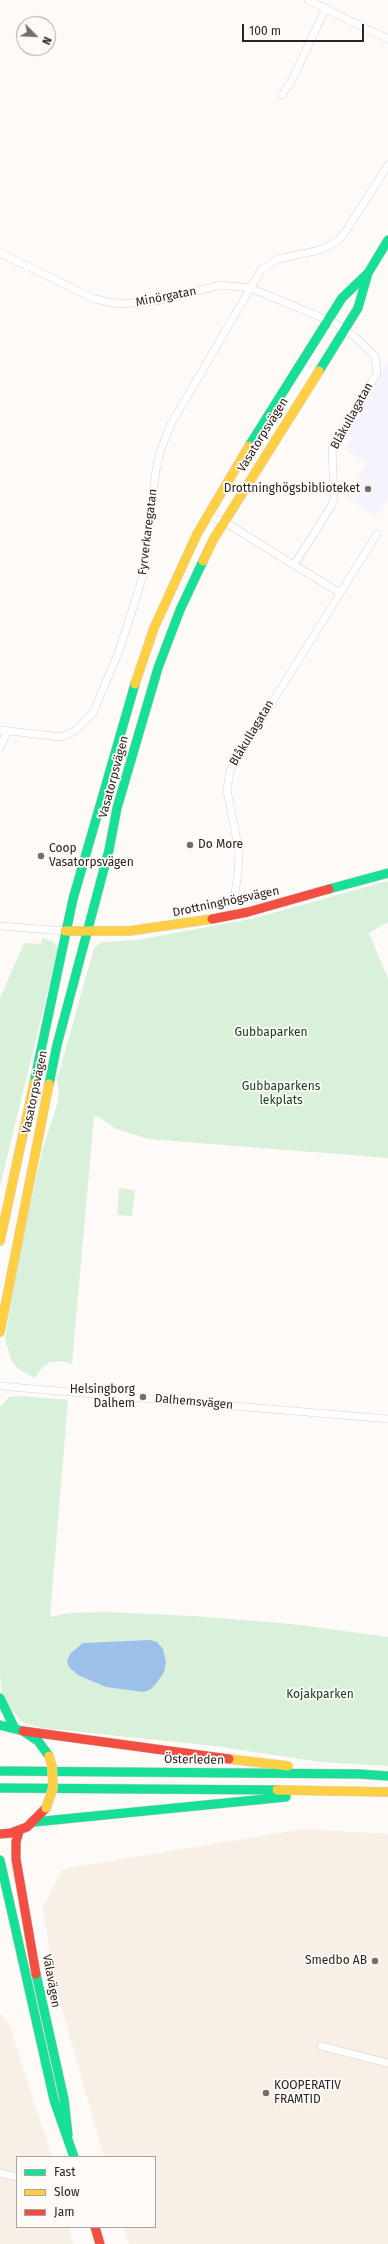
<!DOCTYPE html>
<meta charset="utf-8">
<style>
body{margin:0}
#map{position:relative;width:388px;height:2244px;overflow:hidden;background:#fdfaf8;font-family:"Fira Sans",sans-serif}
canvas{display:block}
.legend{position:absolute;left:16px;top:2156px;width:140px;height:72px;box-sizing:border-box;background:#fefaf7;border:1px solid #aaa4a1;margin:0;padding:5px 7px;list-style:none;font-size:12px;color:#2b2420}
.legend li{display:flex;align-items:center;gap:8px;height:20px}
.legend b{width:20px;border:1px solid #aaa4a1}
.north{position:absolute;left:16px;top:16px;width:40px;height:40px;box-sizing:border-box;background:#fefaf7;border:1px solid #aaa4a1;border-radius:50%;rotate:114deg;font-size:11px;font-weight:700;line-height:16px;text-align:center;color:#2b2420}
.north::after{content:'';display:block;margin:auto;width:14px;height:18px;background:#746f6c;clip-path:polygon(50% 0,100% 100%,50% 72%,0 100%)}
.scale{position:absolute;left:242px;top:24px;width:122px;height:18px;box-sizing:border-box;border:2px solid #2b2420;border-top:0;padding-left:5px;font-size:12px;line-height:14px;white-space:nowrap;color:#2b2420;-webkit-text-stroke:3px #fefaf7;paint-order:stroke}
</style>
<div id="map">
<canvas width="388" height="2244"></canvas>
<ul class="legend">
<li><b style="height:5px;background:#16e098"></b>Fast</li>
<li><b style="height:5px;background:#ffcf43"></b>Slow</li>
<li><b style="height:5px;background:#f24e42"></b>Jam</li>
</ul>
<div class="north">N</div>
<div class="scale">100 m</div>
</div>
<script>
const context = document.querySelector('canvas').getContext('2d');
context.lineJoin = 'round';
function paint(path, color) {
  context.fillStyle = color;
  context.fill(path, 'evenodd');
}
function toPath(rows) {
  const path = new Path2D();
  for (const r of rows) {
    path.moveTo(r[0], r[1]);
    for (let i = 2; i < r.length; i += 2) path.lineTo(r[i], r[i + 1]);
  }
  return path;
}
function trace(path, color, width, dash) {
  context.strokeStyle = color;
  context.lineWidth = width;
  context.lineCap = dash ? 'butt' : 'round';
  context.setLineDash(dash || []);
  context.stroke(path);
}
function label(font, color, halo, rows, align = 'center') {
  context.font = font + ' "Fira Sans",sans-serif';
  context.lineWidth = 3.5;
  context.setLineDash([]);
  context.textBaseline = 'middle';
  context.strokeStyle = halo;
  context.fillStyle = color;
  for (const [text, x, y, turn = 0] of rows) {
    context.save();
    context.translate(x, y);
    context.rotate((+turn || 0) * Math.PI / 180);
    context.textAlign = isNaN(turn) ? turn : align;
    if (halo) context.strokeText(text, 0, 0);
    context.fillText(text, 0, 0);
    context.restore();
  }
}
paint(toPath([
 [388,361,388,498,376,517,346,497,367,464,345,449,352,438,344,432]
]), '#f7f3fc');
paint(toPath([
 [304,1829,388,1834,388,2244,129,2244,124,2227,155,2227,155,2157,104,2157,55,1984,43,1906,63,1869],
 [0,2014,9,2024,52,2157,17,2157,17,2227,69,2227,73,2244,0,2244]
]), '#f8efe7');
paint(toPath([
 [388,881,388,922,369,933,388,979,388,1158,148,1139,116,1129,99,1117,94,1116,72,1364,61,1361,50,1362,41,1369,35,1378,21,1371,12,1362,5,1339,18,1263,42,1151,57,1105,59,1091,57,1080,94,948,102,942,137,940,251,919],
 [42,938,53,942,57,947,57,953,0,1186,0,998,24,943,41,944],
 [119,1188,135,1190,132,1216,117,1215],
 [23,1396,68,1400,50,1617,69,1613,108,1612,192,1616,292,1624,388,1637,388,1766,320,1762,215,1746,42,1728,22,1722,11,1709,2,1692,0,1673,0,1407,9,1397]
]), '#d9f0da');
paint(toPath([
 [150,1640,157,1642,163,1649,166,1662,164,1672,158,1681,151,1689,144,1692,106,1687,78,1675,69,1667,67,1661,70,1654,83,1643]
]), '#9cc0ea');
const street = toPath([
 [308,0,388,39],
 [282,95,292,80,326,8],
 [0,253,95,299,119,304,156,301,221,285,250,288,335,323,355,337,375,356,377,373,332,448,334,498,332,505,294,565,225,522,207,516],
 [294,565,339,592],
 [0,730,61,737,75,731,93,713,119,651,143,576,156,470,161,449,171,424,261,270,278,259,320,250,338,241,348,228,388,165],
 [0,748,7,731],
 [239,913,235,893,238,872,239,851,227,790,230,770,377,534],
 [0,926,65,931],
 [0,1386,388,1419],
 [321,2046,388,2063],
 [0,2173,17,2177]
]);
const fast = toPath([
 [319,371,358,308,368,273],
 [249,446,342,298,368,273,388,240],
 [329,889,388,873],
 [34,1083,73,899,135,684],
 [49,1084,57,1045,109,850,117,808,158,668,180,610,203,561],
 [0,1698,14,1727],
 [0,1725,23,1731,38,1741,49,1756],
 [0,1771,359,1774,388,1776],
 [0,1788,277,1790],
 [34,1822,286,1797],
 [0,1860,54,2100,74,2157],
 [36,1974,64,2099,68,2135]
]);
const slow = toPath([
 [203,561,213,540,319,371],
 [135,684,154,628,197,534,249,446],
 [65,931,129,931,212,919],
 [0,1241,34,1083],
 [0,1332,49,1084],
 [229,1759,288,1766],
 [277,1790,388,1792]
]);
const jam = toPath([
 [212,919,248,912,329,889],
 [23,1731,229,1759],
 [19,1831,16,1842,16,1859,36,1974],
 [0,1834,11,1833,27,1827,46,1808],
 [95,2227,100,2244]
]);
trace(street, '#d8d3d0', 8);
trace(fast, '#d8d3d0', 10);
trace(slow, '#d8d3d0', 10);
trace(jam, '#d8d3d0', 10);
trace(street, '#fffefe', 7);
trace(fast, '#16e098', 9);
trace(slow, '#ffcf43', 9);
trace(jam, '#f24e42', 9);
const slowBridge = toPath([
 [46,1808,53,1788,52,1766,49,1756]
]);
trace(slowBridge, '#d8d3d0', 10, []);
trace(slowBridge, '#ffcf43', 9);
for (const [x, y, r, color] of [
 [368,489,4,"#746f6c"],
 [190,845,4,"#746f6c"],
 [41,856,4,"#746f6c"],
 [143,1397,4,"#746f6c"],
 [375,1961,4,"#746f6c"],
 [266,2093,4,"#746f6c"]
]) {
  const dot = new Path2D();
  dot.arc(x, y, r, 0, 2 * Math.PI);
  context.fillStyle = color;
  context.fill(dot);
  trace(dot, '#fefaf7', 1.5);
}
label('12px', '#2b2420', '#fefaf7', [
 ["Minörgatan",166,297,-11],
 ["Blåkullagatan",352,416,-61],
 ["Vasatorpsvägen",263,435,-58],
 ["Fyrverkaregatan",148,532,-83],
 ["Blåkullagatan",252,733,-59],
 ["Vasatorpsvägen",114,777,-75],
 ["Drottninghögsvägen",226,902,-12],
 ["Vasatorpsvägen",35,1092,-78],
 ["Dalhemsvägen",194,1402,5],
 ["Österleden",194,1760,1],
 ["Välavägen",51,1981,80]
]);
label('12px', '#2b2420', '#fefaf7', [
 ["Drottninghögsbiblioteket",360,489],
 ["Do More",198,845,"left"],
 ["Coop",49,849,"left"],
 ["Vasatorpsvägen",49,863,"left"],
 ["Helsingborg",135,1390],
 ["Dalhem",135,1404],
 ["Smedbo AB",367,1961],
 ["KOOPERATIV",274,2086,"left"],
 ["FRAMTID",274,2100,"left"]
], 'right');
label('12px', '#12431e', '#fefaf7', [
 ["Gubbaparken",271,1033],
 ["Gubbaparkens",281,1087],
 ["lekplats",281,1101],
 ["Kojakparken",320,1695]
]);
</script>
